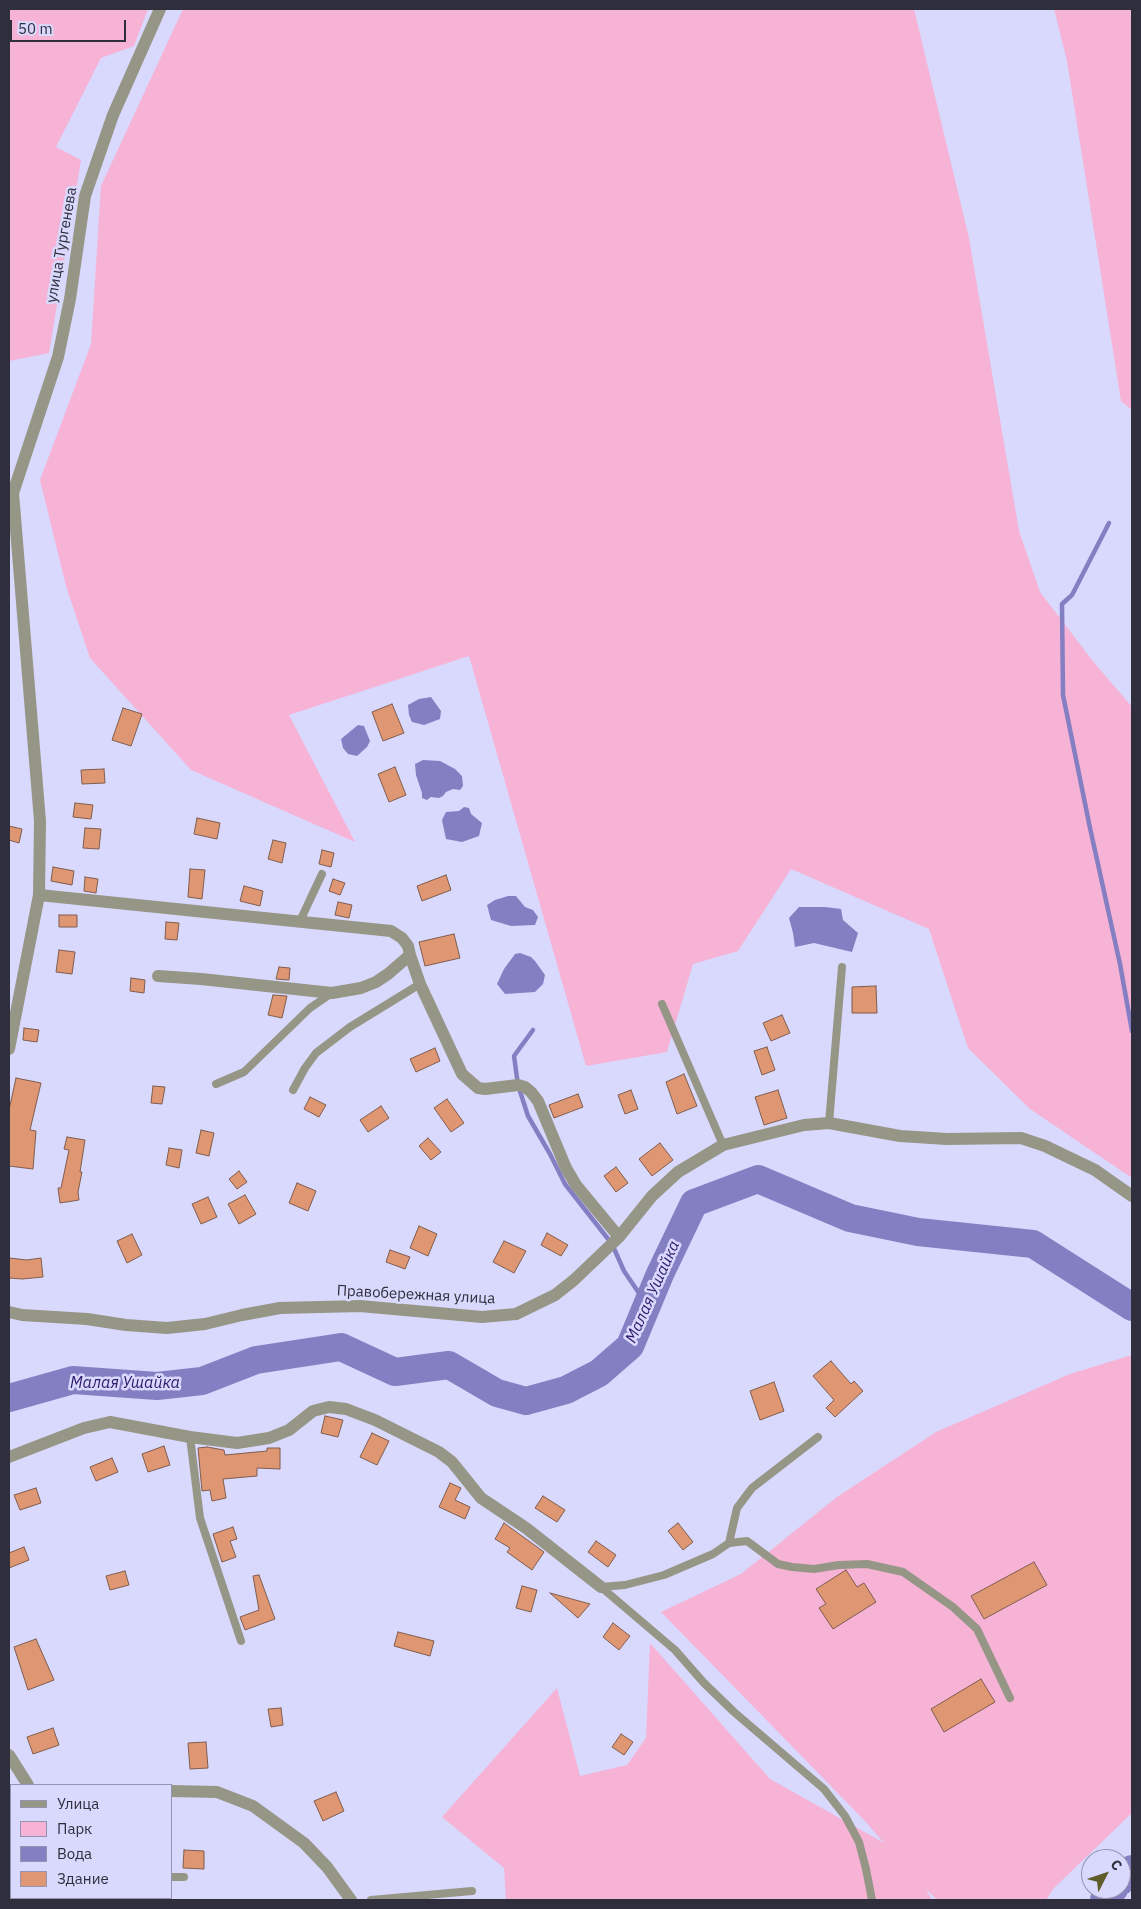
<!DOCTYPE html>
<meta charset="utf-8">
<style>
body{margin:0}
#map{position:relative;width:1141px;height:1909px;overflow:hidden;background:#d9d8fd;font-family:"IBM Plex Sans",sans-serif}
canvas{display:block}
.frame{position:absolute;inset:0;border:10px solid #2e2e3c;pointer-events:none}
.legend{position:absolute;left:10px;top:1784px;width:162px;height:115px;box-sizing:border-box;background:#d9d8fd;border:1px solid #9594b0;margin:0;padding:6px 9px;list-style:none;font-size:15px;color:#2e2e3c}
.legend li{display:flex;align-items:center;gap:10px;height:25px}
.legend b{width:25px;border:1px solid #9594b0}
.north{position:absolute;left:1081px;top:1849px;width:50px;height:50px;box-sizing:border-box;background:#d9d8fd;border:1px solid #9594b0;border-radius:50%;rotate:49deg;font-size:14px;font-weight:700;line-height:20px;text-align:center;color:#2e2e3c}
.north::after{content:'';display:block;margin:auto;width:18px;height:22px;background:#5e5c28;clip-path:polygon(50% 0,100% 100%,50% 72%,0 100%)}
.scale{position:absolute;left:10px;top:20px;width:116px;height:22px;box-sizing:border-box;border:2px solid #2e2e3c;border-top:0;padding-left:6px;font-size:15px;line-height:18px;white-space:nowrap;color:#2e2e3c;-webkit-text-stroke:4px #d9d8fd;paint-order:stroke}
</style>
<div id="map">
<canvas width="1141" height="1909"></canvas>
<div class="frame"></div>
<ul class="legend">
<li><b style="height:6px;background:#969686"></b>Улица</li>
<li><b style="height:14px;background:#f6b3d6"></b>Парк</li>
<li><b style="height:14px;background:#847fc3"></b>Вода</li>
<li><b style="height:14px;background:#df9672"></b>Здание</li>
</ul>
<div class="north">С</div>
<div class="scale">50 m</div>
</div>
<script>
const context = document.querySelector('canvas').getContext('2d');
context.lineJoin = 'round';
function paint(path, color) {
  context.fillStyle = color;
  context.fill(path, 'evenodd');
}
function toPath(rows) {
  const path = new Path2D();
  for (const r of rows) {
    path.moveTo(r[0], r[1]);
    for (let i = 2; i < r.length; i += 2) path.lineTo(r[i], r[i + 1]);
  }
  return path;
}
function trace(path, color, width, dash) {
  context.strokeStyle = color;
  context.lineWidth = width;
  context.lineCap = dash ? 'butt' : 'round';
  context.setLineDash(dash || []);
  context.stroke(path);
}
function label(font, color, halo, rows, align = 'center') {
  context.font = font + ' "IBM Plex Sans",sans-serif';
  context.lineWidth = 5;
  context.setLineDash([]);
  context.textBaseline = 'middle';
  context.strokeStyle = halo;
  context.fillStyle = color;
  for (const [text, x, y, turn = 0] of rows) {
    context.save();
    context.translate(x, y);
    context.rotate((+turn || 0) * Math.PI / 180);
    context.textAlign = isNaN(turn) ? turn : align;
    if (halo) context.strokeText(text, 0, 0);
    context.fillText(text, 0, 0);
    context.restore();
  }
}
paint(toPath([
 [9,9,148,9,134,46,101,58,56,147,81,160,49,353,9,361],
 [183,9,914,9,969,238,1019,531,1040,592,1092,660,1132,707,1132,1178,1030,1109,968,1048,929,929,791,869,738,951,693,964,667,1052,586,1066,469,656,289,715,355,842,191,770,90,658,66,586,40,480,91,344,101,186],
 [1054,9,1132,9,1132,410,1121,401,1067,61],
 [1132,1355,1132,1813,1054,1888,1046,1900,937,1900,926,1889,932,1900,506,1900,504,1868,442,1817,557,1688,580,1776,627,1765,646,1738,650,1643,770,1779,884,1843,864,1820,661,1612,741,1574,837,1497,936,1432,1070,1374]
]), '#f6b3d6');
paint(toPath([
 [431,697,441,711,440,719,424,725,412,722,409,715,408,705,419,699],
 [358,725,364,726,370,741,367,747,357,756,348,754,343,748,341,739],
 [423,760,440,761,455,769,462,776,463,786,460,790,453,789,446,792,443,796,439,798,431,797,427,800,422,798,422,793,416,775,415,764],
 [464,807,469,808,471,814,482,823,479,836,462,842,446,839,442,820,446,812,459,811],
 [508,896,516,896,525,907,533,910,538,917,535,925,511,926,491,920,487,905,495,900],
 [799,907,825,907,841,909,843,920,858,933,852,952,814,943,795,947,793,933,789,918],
 [520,953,531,957,535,961,545,975,543,984,535,992,505,994,497,984,504,969,515,954]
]), '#847fc3');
trace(toPath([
 [1109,523,1072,595,1062,604,1063,695,1090,828,1120,964,1132,1031],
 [533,1030,514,1056,518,1085,528,1116,550,1154,565,1184,612,1244,624,1271,647,1305]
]), '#847fc3', 4.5);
trace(toPath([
 [9,1398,73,1380,157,1386,202,1381,256,1360,341,1347,395,1372,449,1365,497,1393,526,1401,566,1390,599,1373,630,1346,660,1274,694,1203,758,1179,850,1218,918,1232,1033,1244,1132,1307],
 [1121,1881,1132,1869],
 [1104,1900,1114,1889]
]), '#847fc3', 28);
const building = toPath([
 [392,704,404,733,383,741,372,712,392,704],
 [123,708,142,714,131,746,112,740,123,708],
 [395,767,406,795,389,802,378,774,395,767],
 [104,769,105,783,82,784,81,770,104,769],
 [75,803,93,805,91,819,73,817,75,803],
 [197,818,220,823,217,839,194,834,197,818],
 [9,826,22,829,19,843,9,840,9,826],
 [85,828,101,829,99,849,83,848,85,828],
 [273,840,286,843,282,863,268,859,273,840],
 [322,850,334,853,331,867,319,864,322,850],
 [53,867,74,871,72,885,51,881,53,867],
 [190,869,205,870,202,899,188,897,190,869],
 [446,875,451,890,422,901,417,886,446,875],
 [85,877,98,879,96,893,84,891,85,877],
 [333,879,345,883,340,895,329,891,333,879],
 [244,886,263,891,260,906,240,901,244,886],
 [338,902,352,905,349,918,335,915,338,902],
 [59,915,77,915,77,927,59,927,59,915],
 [166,922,179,923,177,940,165,939,166,922],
 [454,934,460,958,425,966,419,942,454,934],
 [59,950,75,952,72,974,56,972,59,950],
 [279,967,290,968,289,980,276,979,279,967],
 [131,978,145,980,144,993,130,991,131,978],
 [876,986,877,1013,852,1013,852,987,876,986],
 [273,995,287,996,282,1018,268,1015,273,995],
 [782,1015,790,1033,771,1041,763,1023,782,1015],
 [24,1028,39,1030,37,1042,23,1040,24,1028],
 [767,1047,775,1070,762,1075,754,1051,767,1047],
 [435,1048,440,1061,416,1072,410,1059,435,1048],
 [684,1074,697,1106,677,1114,666,1082,684,1074],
 [16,1078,41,1083,30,1130,36,1131,33,1169,9,1166,9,1110,16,1078],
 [153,1086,165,1087,162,1104,151,1103,153,1086],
 [631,1090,638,1109,625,1114,618,1095,631,1090],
 [778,1090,787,1118,764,1125,755,1097,778,1090],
 [578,1094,583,1107,554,1118,549,1105,578,1094],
 [310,1097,326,1105,319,1117,304,1109,310,1097],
 [447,1099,464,1123,451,1132,434,1108,447,1099],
 [381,1106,389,1118,368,1132,360,1120,381,1106],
 [201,1130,214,1133,209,1156,196,1153,201,1130],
 [67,1137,85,1140,80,1172,82,1172,78,1192,79,1200,60,1203,58,1188,61,1188,69,1150,64,1149,67,1137],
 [428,1138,441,1152,431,1160,419,1146,428,1138],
 [660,1143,673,1160,652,1176,639,1159,660,1143],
 [169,1148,182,1150,179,1168,166,1165,169,1148],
 [616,1167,628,1183,616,1192,604,1176,616,1167],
 [239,1171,247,1182,237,1189,229,1179,239,1171],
 [297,1183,316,1191,308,1211,289,1203,297,1183],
 [245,1195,256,1214,239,1224,228,1204,245,1195],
 [208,1197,217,1217,201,1224,192,1204,208,1197],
 [419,1226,437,1234,428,1256,410,1248,419,1226],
 [547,1233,568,1245,561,1256,541,1245,547,1233],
 [132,1234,142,1255,127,1263,117,1241,132,1234],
 [504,1241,526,1251,514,1273,493,1262,504,1241],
 [390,1250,410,1257,405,1269,386,1262,390,1250],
 [9,1258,27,1260,41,1258,43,1277,22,1279,9,1278,9,1258],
 [831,1361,851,1384,854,1381,863,1391,835,1417,826,1408,834,1400,813,1376,831,1361],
 [774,1382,784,1411,760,1420,750,1391,774,1382],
 [325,1416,343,1420,338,1437,321,1433,325,1416],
 [372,1433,389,1441,377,1465,360,1457,372,1433],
 [164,1446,170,1465,148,1472,142,1454,164,1446],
 [207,1447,224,1450,225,1455,267,1451,267,1448,280,1448,280,1469,257,1468,257,1476,223,1479,226,1498,212,1501,210,1490,202,1491,198,1448,207,1447],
 [112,1458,118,1472,96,1481,90,1467,112,1458],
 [450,1483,461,1488,455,1500,470,1507,465,1519,439,1507,450,1483],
 [36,1488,41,1503,20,1510,14,1495,36,1488],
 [543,1496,565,1510,557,1522,535,1508,543,1496],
 [504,1523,544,1552,532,1570,507,1552,510,1548,495,1539,504,1523],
 [678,1523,693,1542,683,1550,668,1531,678,1523],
 [233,1527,237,1539,230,1541,236,1557,222,1562,213,1534,233,1527],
 [596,1541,616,1555,608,1567,588,1552,596,1541],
 [24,1547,29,1560,9,1568,9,1553,24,1547],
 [1034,1562,1047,1585,984,1619,971,1596,1034,1562],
 [846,1570,857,1587,864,1583,876,1602,833,1629,819,1608,826,1604,816,1589,846,1570],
 [125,1571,129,1585,110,1590,106,1576,125,1571],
 [259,1575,275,1619,245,1630,240,1617,259,1610,253,1576,259,1575],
 [522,1586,537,1590,531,1612,516,1608,522,1586],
 [550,1593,590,1604,578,1618,550,1593],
 [613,1623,630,1636,619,1650,603,1637,613,1623],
 [398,1632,434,1641,430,1656,394,1646,398,1632],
 [36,1639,54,1680,28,1690,14,1647,36,1639],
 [981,1679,995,1702,944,1732,931,1709,981,1679],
 [281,1708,283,1725,271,1727,268,1709,281,1708],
 [53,1728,59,1745,33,1754,27,1737,53,1728],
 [621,1734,633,1742,624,1755,612,1747,621,1734],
 [206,1742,208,1768,190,1769,188,1743,206,1742],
 [336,1792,344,1811,323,1821,314,1801,336,1792],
 [184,1850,204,1851,204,1869,183,1868,184,1850]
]);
paint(building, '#df9672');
trace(building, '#7f5d4e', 1);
trace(toPath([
 [300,921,322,874],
 [662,1004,723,1145],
 [216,1084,244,1072,310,1008,332,993],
 [293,1090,305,1068,316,1053,350,1027,420,984],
 [829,1123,842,967],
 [190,1437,200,1518,241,1641],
 [729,1543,737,1508,752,1488,818,1437],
 [601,1587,625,1585,664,1575,713,1554,729,1543,747,1541,778,1564,792,1567,814,1569,839,1565,867,1564,903,1572,953,1607,977,1629,1010,1698],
 [601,1587,675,1650,704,1683,734,1712,824,1789,845,1816,859,1842,866,1869,872,1900],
 [171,1877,184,1877],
 [114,1900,116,1898],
 [371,1900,472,1891]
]), '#969686', 8);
trace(toPath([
 [39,895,391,931,402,938,408,946,410,955,420,984,462,1074,478,1088,485,1089,518,1085,525,1087,531,1092,538,1101,566,1168,576,1185,619,1237],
 [158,976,201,979,332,993,361,988,376,982,388,974,410,955],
 [9,1312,22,1315,87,1319,126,1325,167,1328,205,1324,242,1315,280,1308,360,1306,482,1317,516,1314,555,1295,574,1280,619,1237,652,1196,678,1172,723,1145,804,1125,829,1123,900,1136,947,1139,1021,1138,1045,1146,1095,1170,1132,1196],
 [9,1457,84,1428,110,1422,190,1437,237,1443,269,1438,289,1430,313,1411,329,1407,346,1409,375,1420,439,1452,452,1462,481,1498,526,1528,601,1587],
 [171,1791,217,1792,253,1806,304,1843,327,1867,351,1900]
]), '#969686', 12);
trace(toPath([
 [10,499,13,493,58,357,70,299,85,196,113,115,160,9],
 [9,1049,39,895,40,821,13,493],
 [9,1755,28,1785],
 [9,1848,11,1845]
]), '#969686', 12);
label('15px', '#2e2e3c', '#d9d8fd', [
 ["улица Тургенева",62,245,-80],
 ["Правобережная улица",416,1295,3]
]);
label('italic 16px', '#2e1a6b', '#d9d8fd', [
 ["Малая Ушайка",653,1292,-66],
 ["Малая Ушайка",125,1383]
]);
</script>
